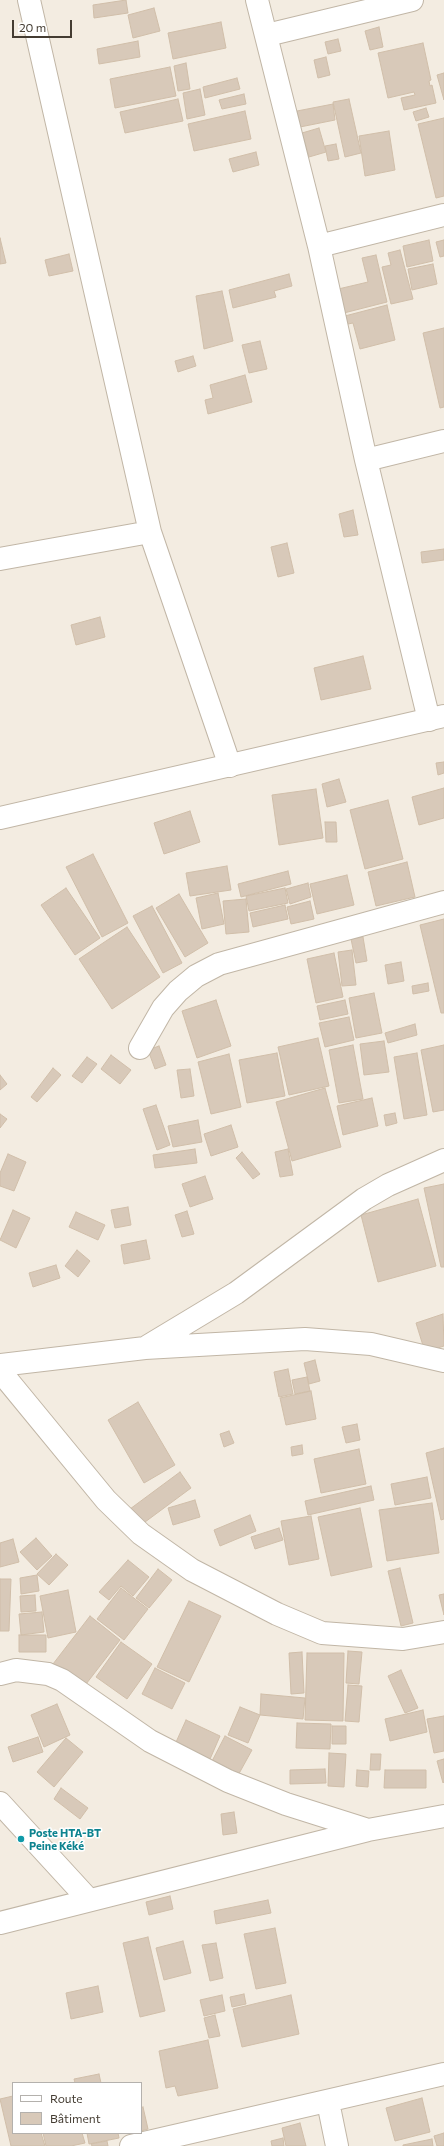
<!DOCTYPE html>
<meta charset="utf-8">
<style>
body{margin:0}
#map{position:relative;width:444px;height:2146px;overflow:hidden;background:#f3ece1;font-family:Commissioner,sans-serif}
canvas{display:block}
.legend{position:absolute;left:12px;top:2082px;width:130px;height:52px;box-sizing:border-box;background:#fff;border:1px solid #b4b1ad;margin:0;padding:5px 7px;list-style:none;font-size:12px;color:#443c32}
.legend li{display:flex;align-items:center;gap:8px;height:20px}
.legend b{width:20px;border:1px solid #b4b1ad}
.scale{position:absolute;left:12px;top:20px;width:60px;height:18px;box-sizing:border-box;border:2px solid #443c32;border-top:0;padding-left:5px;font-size:12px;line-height:14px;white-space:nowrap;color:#443c32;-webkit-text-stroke:3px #fff;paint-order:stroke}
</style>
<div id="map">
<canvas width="444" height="2146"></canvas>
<ul class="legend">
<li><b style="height:5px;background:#fff"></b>Route</li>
<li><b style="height:11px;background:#d8c9b9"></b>Bâtiment</li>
</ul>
<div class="scale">20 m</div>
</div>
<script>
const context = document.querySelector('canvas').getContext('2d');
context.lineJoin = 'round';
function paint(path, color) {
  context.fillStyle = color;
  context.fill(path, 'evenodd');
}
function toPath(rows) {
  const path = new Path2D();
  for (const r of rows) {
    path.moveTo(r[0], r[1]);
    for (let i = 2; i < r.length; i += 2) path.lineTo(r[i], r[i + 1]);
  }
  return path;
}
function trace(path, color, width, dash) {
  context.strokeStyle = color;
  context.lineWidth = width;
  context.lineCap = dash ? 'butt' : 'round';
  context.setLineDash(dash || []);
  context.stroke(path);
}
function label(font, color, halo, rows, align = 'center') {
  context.font = font + ' Commissioner,sans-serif';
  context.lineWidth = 3;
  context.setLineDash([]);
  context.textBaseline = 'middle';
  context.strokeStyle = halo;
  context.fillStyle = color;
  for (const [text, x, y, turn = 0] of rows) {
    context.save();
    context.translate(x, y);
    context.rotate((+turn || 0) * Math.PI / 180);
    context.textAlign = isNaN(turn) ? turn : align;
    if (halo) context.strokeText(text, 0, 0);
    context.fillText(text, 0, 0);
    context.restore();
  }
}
const building = toPath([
 [126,0,128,13,94,18,93,5,126,0],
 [154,8,160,31,133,38,128,15,154,8],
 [221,22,226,48,173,59,168,33,221,22],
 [379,27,383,47,370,50,365,31,379,27],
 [338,39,341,51,328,54,325,42,338,39],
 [138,41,140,57,99,64,97,49,138,41],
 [423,43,431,80,429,81,430,86,432,85,436,103,404,110,401,98,415,95,414,92,388,98,378,53,423,43],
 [326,57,330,75,318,78,314,60,326,57],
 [186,63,190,89,178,91,174,66,186,63],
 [170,67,176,96,115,108,110,79,170,67],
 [444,73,444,100,437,75,444,73],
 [237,78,240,89,205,98,203,87,237,78],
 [200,89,205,115,187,119,183,93,200,89],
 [244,94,246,104,222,109,219,100,244,94],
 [178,99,183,121,125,133,120,112,178,99],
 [349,99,361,153,345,157,333,102,349,99],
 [333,104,335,120,300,127,297,111,333,104],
 [426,108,429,117,416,121,413,112,426,108],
 [245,111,251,139,194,151,188,124,245,111],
 [444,118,444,196,436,198,418,124,444,118],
 [319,128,326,152,309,157,302,133,319,128],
 [389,131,395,170,365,176,359,136,389,131],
 [336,144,339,159,328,161,325,146,336,144],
 [256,152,259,165,233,172,229,159,256,152],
 [0,238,6,263,0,264,0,238],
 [429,240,433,261,407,267,403,246,429,240],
 [444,240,444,256,440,257,436,242,444,240],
 [400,250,413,299,391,304,382,267,391,265,388,253,400,250],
 [69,254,73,271,49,276,45,260,69,254],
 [376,255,387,302,340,314,334,290,368,282,362,258,376,255],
 [433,264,437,284,412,290,408,269,433,264],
 [289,274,292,286,274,291,276,297,233,308,229,290,289,274],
 [222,291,233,341,204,349,196,296,222,291],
 [387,305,395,340,360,349,353,323,343,325,341,317,387,305],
 [444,328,444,407,440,408,423,333,444,328],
 [260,341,267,369,249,373,242,345,260,341],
 [193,356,196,366,178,372,175,361,193,356],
 [245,375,252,402,208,414,205,400,213,398,210,385,245,375],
 [353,510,358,535,344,537,339,514,353,510],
 [287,543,294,573,278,577,271,547,287,543],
 [444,549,444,560,422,563,421,552,444,549],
 [100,617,105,637,76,645,71,625,100,617],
 [363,656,371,689,321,700,314,668,363,656],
 [444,762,444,773,438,775,436,763,444,762],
 [339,779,346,802,327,807,322,784,339,779],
 [444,788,444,818,419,825,412,797,444,788],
 [316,789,323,838,279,845,272,795,316,789],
 [388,800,403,859,365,869,350,810,388,800],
 [190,811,200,842,164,854,154,823,190,811],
 [325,822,336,822,337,842,326,842,325,822],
 [93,854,128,923,102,937,66,867,93,854],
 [407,862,415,897,376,906,368,872,407,862],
 [227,866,231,890,190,896,186,873,227,866],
 [288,871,291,884,241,897,238,884,288,871],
 [347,875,354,905,317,914,310,884,347,875],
 [308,883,311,897,290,904,286,889,308,883],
 [66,888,100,938,75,955,41,905,66,888],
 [285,888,288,903,249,911,246,896,285,888],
 [218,893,224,924,202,929,196,898,218,893],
 [179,894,208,943,185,957,156,908,179,894],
 [246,899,249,932,226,934,223,901,246,899],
 [310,901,314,919,291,924,287,907,310,901],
 [285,905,288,919,253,927,250,913,285,905],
 [152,906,182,963,163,973,133,916,152,906],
 [444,919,444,1013,441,1013,420,925,444,919],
 [127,927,160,977,112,1009,79,959,127,927],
 [363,937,367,961,356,963,351,939,363,937],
 [352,950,356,985,342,986,338,952,352,950],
 [334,953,343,997,316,1003,307,959,334,953],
 [401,962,404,981,388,984,385,965,401,962],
 [428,983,429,991,413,994,412,986,428,983],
 [374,993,382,1033,356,1038,349,998,374,993],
 [216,1000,231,1046,197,1058,182,1011,216,1000],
 [345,1000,348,1014,320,1020,317,1006,345,1000],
 [349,1017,354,1040,325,1047,319,1023,349,1017],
 [415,1024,417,1035,388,1043,385,1033,415,1024],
 [318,1038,329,1086,289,1095,278,1047,318,1038],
 [384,1041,389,1072,364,1075,360,1044,384,1041],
 [353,1045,363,1099,339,1103,329,1050,353,1045],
 [444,1045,444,1110,433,1112,421,1050,444,1045],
 [159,1046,166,1065,155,1069,148,1050,159,1046],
 [277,1053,285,1096,247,1103,239,1060,277,1053],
 [417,1053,427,1115,404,1119,394,1057,417,1053],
 [229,1054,241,1107,211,1114,198,1062,229,1054],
 [111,1055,131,1070,120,1084,101,1069,111,1055],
 [87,1057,97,1064,82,1083,72,1076,87,1057],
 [53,1068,61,1075,37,1102,31,1097,53,1068],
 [190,1069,194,1096,181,1098,177,1070,190,1069],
 [0,1075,7,1084,0,1090,0,1075],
 [325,1088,341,1147,292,1161,276,1102,325,1088],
 [372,1098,378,1126,343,1135,337,1106,372,1098],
 [156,1105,170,1145,157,1150,143,1109,156,1105],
 [395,1113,397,1123,386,1126,384,1115,395,1113],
 [0,1114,7,1119,0,1128,0,1114],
 [198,1120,202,1142,173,1147,168,1126,198,1120],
 [231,1125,238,1147,211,1156,204,1134,231,1125],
 [195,1149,197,1163,155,1168,153,1155,195,1149],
 [288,1149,293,1175,280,1177,275,1152,288,1149],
 [242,1152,260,1174,253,1179,236,1158,242,1152],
 [8,1154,26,1162,14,1191,0,1186,0,1173,8,1154],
 [205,1176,213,1199,190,1207,182,1184,205,1176],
 [444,1184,444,1267,441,1267,424,1188,444,1184],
 [418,1199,436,1266,378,1282,361,1215,418,1199],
 [128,1207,131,1225,115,1228,111,1210,128,1207],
 [13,1210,30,1218,16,1248,0,1240,13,1210],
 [187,1211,194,1234,182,1237,175,1215,187,1211],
 [76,1212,105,1225,98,1240,69,1227,76,1212],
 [146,1240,150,1259,124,1264,121,1245,146,1240],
 [77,1250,90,1261,78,1277,65,1266,77,1250],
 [56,1265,60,1278,33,1287,29,1273,56,1265],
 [443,1314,444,1346,425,1352,416,1323,443,1314],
 [315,1360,320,1381,309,1384,304,1363,315,1360],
 [288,1369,293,1394,279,1397,274,1372,288,1369],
 [307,1377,310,1391,295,1394,292,1380,307,1377],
 [311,1391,316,1419,286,1425,280,1398,311,1391],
 [138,1402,175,1465,144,1483,108,1420,138,1402],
 [357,1424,360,1440,346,1443,342,1427,357,1424],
 [229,1431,234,1443,224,1447,220,1434,229,1431],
 [302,1445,303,1454,292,1456,291,1447,302,1445],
 [444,1448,444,1519,441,1520,426,1453,444,1448],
 [359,1449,366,1484,321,1493,314,1459,359,1449],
 [180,1472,191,1488,141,1525,130,1509,180,1472],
 [427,1477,431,1498,395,1505,391,1484,427,1477],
 [371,1486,374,1500,308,1515,305,1501,371,1486],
 [195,1500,200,1517,173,1525,168,1508,195,1500],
 [432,1503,439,1553,387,1561,379,1510,432,1503],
 [360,1508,372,1567,331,1576,318,1517,360,1508],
 [250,1515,256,1531,220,1546,214,1530,250,1515],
 [311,1516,319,1559,289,1565,281,1521,311,1516],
 [279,1528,283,1540,255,1549,251,1537,279,1528],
 [36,1538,52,1556,37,1570,20,1552,36,1538],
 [13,1539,19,1562,0,1567,0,1543,13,1539],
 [56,1554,68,1565,49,1585,37,1574,56,1554],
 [128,1560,149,1577,133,1596,121,1586,109,1600,99,1592,128,1560],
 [400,1568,413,1623,401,1626,388,1571,400,1568],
 [158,1569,172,1580,149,1608,136,1598,158,1569],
 [37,1575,39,1591,21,1594,20,1578,37,1575],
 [0,1579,11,1579,9,1631,0,1631,0,1579],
 [121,1588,148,1609,124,1640,97,1619,121,1588],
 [68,1590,76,1632,48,1638,40,1596,68,1590],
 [444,1594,444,1615,439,1595,444,1594],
 [35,1595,36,1611,21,1612,20,1596,35,1595],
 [189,1601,221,1616,189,1682,157,1667,189,1601],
 [42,1612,44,1632,21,1635,19,1614,42,1612],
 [90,1616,120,1640,83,1688,53,1664,90,1616],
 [19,1635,46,1635,46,1652,19,1652,19,1635],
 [121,1642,152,1664,127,1699,96,1677,121,1642],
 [348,1651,362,1652,359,1684,346,1683,348,1651],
 [302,1652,304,1693,291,1694,289,1653,302,1652],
 [307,1653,344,1653,343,1721,305,1720,307,1653],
 [155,1668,185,1683,172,1709,142,1694,155,1668],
 [401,1670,418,1708,405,1713,388,1676,401,1670],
 [348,1685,362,1686,359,1722,345,1721,348,1685],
 [261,1694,305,1698,303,1719,260,1715,261,1694],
 [57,1704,70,1735,44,1747,31,1715,57,1704],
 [240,1707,260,1715,248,1743,228,1735,240,1707],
 [423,1710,427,1732,390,1741,385,1719,423,1710],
 [444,1716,444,1751,434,1753,427,1719,444,1716],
 [186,1720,220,1736,207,1766,172,1751,186,1720],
 [297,1723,331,1724,330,1749,296,1748,297,1723],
 [332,1726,346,1726,346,1744,332,1744,332,1726],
 [225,1736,252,1750,236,1779,210,1765,225,1736],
 [38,1737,43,1752,13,1762,8,1747,38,1737],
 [66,1738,83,1752,54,1787,37,1772,66,1738],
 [329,1753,346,1754,344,1787,328,1786,329,1753],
 [371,1754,381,1754,380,1770,370,1770,371,1754],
 [444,1759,444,1782,443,1783,437,1761,444,1759],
 [325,1769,326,1783,290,1784,290,1770,325,1769],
 [357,1770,369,1771,368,1787,356,1786,357,1770],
 [385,1770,426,1770,426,1788,384,1788,385,1770],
 [61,1788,88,1808,80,1819,54,1799,61,1788],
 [234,1812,237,1833,223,1835,221,1814,234,1812],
 [170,1896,173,1909,149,1915,146,1902,170,1896],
 [268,1900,271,1913,216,1924,214,1911,268,1900],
 [275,1928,286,1983,256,1989,244,1934,275,1928],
 [148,1937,165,2011,140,2017,123,1943,148,1937],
 [183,1941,191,1973,164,1980,156,1948,183,1941],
 [216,1943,223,1978,210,1981,202,1945,216,1943],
 [98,1986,103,2012,71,2019,66,1993,98,1986],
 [244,1994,246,2004,232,2007,230,1997,244,1994],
 [222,1995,225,2011,204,2016,200,2000,222,1995],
 [291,1995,299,2034,242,2047,233,2009,291,1995],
 [215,2015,220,2036,209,2038,204,2018,215,2015],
 [208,2040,218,2088,178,2096,175,2086,166,2088,159,2051,208,2040],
 [99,2074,101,2083,75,2083,74,2079,99,2074],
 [13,2096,13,2133,41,2133,45,2146,11,2146,0,2099,13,2096],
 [422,2098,430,2132,395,2141,386,2108,422,2098],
 [143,2107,148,2129,141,2131,141,2108,143,2107],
 [300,2123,306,2146,286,2146,282,2128,300,2123],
 [43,2133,82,2133,85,2143,71,2146,46,2146,43,2133],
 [87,2133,118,2133,119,2138,89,2144,87,2133],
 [444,2133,444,2146,437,2146,434,2136,444,2133],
 [283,2138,284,2146,272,2146,271,2141,283,2138],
 [432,2139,433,2146,403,2146,403,2145,432,2139],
 [107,2141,108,2146,92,2146,91,2144,107,2141]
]);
paint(building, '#d8c9b9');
trace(building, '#d0bea9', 1);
const minor = toPath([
 [29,0,150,532,230,766],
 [257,0,319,246,366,460,429,720],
 [267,35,412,0],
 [319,246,444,215],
 [366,460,444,441],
 [0,559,150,532],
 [140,1048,163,1008,178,991,196,976,219,964,444,902],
 [148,1346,236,1293,364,1199,388,1185,444,1160],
 [0,1365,145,1348,305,1339,371,1344,444,1361],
 [0,1371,106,1500,141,1534,192,1570,277,1614,322,1633,403,1639,444,1632],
 [0,1674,16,1670,48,1674,62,1680,150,1741,228,1781,286,1804,368,1830],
 [0,1803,89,1900],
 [0,1923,368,1830,444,1816],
 [328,2102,337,2146],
 [131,2146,444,2074]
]);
const tertiary = toPath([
 [0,818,444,716]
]);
trace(minor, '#c1b6a6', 24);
trace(tertiary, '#c1b6a6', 24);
trace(minor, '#fff', 22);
trace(tertiary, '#fff', 22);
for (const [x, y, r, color] of [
 [21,1839,4,"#0f9aa8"]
]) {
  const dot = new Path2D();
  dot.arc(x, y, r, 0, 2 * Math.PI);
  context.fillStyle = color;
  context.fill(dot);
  trace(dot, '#fff', 1.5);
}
label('bold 11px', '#0d838f', '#fff', [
 ["Poste HTA-BT",29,1833],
 ["Peine Kéké",29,1846]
], 'left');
</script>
